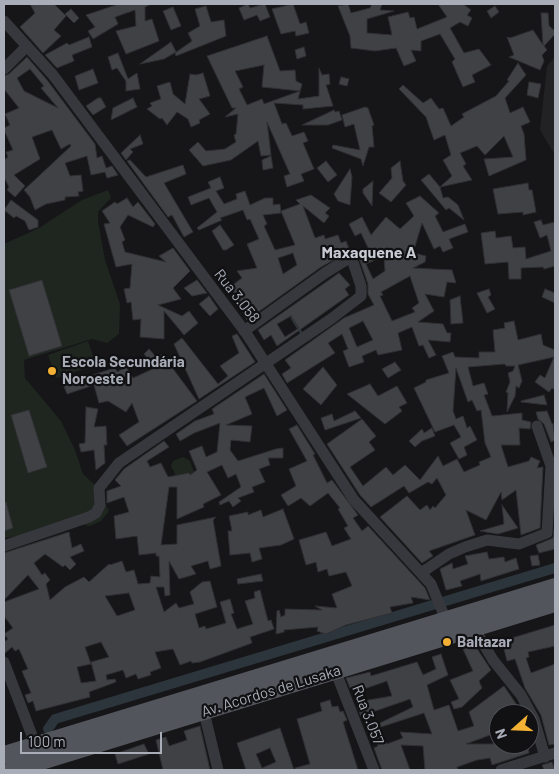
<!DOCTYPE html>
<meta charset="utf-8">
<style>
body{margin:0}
#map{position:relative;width:559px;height:774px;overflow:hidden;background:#161618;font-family:Barlow,sans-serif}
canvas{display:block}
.frame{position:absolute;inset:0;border:5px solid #a8adb8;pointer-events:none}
.north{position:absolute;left:489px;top:704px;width:50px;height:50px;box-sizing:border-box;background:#111113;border:1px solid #4d4f55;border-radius:50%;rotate:250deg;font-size:14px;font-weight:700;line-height:20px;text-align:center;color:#a8adb8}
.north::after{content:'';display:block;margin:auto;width:18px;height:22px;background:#f2b134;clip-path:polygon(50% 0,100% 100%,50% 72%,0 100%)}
.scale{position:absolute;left:20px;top:732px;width:142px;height:22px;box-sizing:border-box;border:2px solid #a8adb8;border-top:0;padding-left:6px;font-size:15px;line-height:18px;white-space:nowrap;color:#a8adb8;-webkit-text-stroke:4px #111113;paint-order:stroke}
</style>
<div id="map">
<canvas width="559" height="774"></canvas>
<div class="frame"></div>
<div class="north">N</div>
<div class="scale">100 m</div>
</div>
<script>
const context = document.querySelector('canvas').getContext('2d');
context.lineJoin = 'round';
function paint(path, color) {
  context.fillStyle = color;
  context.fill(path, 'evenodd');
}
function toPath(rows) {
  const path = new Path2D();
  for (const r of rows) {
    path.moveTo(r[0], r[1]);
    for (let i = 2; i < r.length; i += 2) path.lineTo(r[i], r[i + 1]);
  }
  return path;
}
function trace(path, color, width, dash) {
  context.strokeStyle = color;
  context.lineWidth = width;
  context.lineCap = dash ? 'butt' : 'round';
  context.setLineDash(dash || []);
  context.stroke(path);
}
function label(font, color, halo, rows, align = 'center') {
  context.font = font + ' Barlow,sans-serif';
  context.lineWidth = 4.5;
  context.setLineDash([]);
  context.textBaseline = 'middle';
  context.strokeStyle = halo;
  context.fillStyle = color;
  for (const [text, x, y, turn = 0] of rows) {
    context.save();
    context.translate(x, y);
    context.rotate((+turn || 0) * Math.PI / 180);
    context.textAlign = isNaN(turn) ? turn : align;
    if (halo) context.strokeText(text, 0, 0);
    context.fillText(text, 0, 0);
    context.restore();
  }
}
paint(toPath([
 [555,57,555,155,540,130,547,66]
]), '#222225');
paint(toPath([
 [108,190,111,198,98,212,98,221,105,260,120,304,119,334,107,343,92,339,24,360,25,378,61,421,75,450,83,474,94,484,109,511,101,521,90,526,67,522,26,535,4,538,4,244,39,228,82,200],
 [88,341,96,365,56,378,48,355],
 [183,457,190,461,194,472,187,477,176,476,171,466,173,461]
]), '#1e261f');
trace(toPath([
 [296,316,292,318,302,334]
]), '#2c353c', 3);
trace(toPath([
 [48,729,55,719,555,568]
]), '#2c353c', 10);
const building = toPath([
 [30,4,54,4,66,16,54,30,61,36,43,53,20,27,35,13,30,4],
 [119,4,151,4,145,7,145,21,152,19,159,41,126,54,116,31,136,26,135,10,115,17,118,24,93,39,88,31,95,27,86,15,119,4],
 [248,4,250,8,265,4,270,17,260,21,257,15,244,20,239,8,248,4],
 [293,4,300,24,306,22,309,33,296,36,295,31,281,34,272,9,293,4],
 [348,4,351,13,370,8,372,4,382,4,380,10,394,11,367,19,367,33,392,35,388,17,408,12,410,18,414,17,417,29,447,17,438,4,463,4,471,10,467,15,472,18,468,26,460,22,450,28,464,53,479,49,491,65,472,75,475,82,463,87,452,62,455,59,440,34,421,41,421,51,411,50,416,61,404,66,396,48,375,51,351,48,350,36,338,6,348,4],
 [206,6,211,22,224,20,226,36,176,56,175,53,192,41,188,33,200,26,195,9,206,6],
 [495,6,499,12,491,18,487,11,495,6],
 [173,7,181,26,171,30,163,11,173,7],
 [71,9,79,18,74,23,65,14,71,9],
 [541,13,548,13,549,26,555,31,555,34,544,46,547,50,542,55,544,61,540,70,509,57,514,55,507,37,510,38,533,30,543,45,541,13],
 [267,36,280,71,295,70,296,81,302,84,298,99,319,96,319,68,322,75,329,74,330,84,326,85,333,106,303,109,303,105,274,103,282,124,286,123,292,136,304,132,308,141,303,143,314,169,301,174,304,181,287,187,284,176,290,174,267,122,271,155,261,156,258,141,231,160,203,166,189,150,198,142,206,151,225,149,236,142,234,135,236,134,238,114,225,117,236,108,232,108,207,56,267,36],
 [264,65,262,87,300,91,264,104,262,99,247,105,239,89,243,87,235,71,264,65],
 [89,37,92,47,72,55,74,61,57,68,45,55,67,43,69,45,89,37],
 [171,42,176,52,164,59,140,64,171,42],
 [304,47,306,56,297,59,295,50,304,47],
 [118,53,128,79,137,73,140,89,126,91,126,81,117,68,112,70,108,57,118,53],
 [27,57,47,80,95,144,97,158,102,156,106,168,112,166,118,175,107,178,105,172,91,175,87,156,65,163,70,176,81,175,83,191,78,192,79,196,65,197,65,200,46,204,35,210,30,197,24,190,71,146,70,144,61,149,52,130,32,137,40,159,14,175,25,186,15,197,7,190,9,187,4,177,4,160,8,157,6,152,13,150,4,130,4,128,10,125,5,114,19,108,4,89,4,76,9,74,27,57],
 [30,69,44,86,41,88,58,108,24,91,17,78,30,69],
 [518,63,526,75,505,98,510,113,523,107,530,122,521,126,524,134,526,160,489,176,484,159,513,157,504,136,485,155,477,146,460,153,466,164,463,166,472,180,440,187,443,198,448,197,458,205,464,220,449,208,446,210,421,180,429,174,440,187,452,176,443,160,451,155,445,135,434,140,426,117,399,89,403,85,423,103,431,98,439,109,443,108,451,126,464,117,462,114,496,96,509,81,507,80,518,63],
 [93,69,98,83,79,90,75,76,93,69],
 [203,73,210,96,199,99,210,114,199,120,200,123,191,127,188,119,177,112,167,125,162,118,160,119,147,109,152,106,150,103,161,99,157,86,170,82,173,94,185,104,190,74,196,75,203,73],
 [341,77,349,79,347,86,339,84,341,77],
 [529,82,541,84,538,98,527,95,529,82],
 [98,98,101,98,106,107,93,115,86,106,98,98],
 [133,98,137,107,111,120,113,108,133,98],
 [365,107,368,108,374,125,372,126,374,147,369,147,363,166,361,159,332,148,333,145,360,150,354,124,345,127,342,115,365,107],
 [334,110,335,112,339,111,342,120,328,125,302,125,334,110],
 [140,135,143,144,130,149,133,152,126,160,121,153,140,135],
 [271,156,273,168,263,170,262,160,271,156],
 [130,160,146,177,183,165,186,174,164,183,193,232,184,237,172,215,168,217,127,161,130,160],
 [326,161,337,175,328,182,317,168,326,161],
 [400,161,403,181,406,185,391,202,379,193,392,178,391,168,400,161],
 [350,169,352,177,350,205,338,201,334,194,350,169],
 [220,177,224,188,216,191,224,204,237,199,236,194,245,191,250,205,265,198,273,198,273,205,280,204,281,213,263,215,267,224,264,226,275,250,295,245,281,211,300,204,296,200,311,195,330,208,325,213,329,216,324,223,303,206,315,238,324,235,325,239,338,235,341,243,346,241,350,251,321,267,247,320,233,297,234,284,242,278,237,271,257,268,247,244,259,239,250,219,247,220,243,210,220,218,222,220,199,230,197,228,217,212,209,198,191,205,188,197,211,188,208,182,220,177],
 [293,253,297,265,283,274,278,258,293,253],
 [373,181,372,206,363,193,363,189,373,181],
 [528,183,529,190,532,190,536,212,523,215,523,212,498,214,493,189,528,183],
 [420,196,439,213,435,216,443,232,465,224,468,232,449,239,453,248,443,252,440,246,434,249,422,223,413,253,426,256,425,262,413,268,452,270,456,283,447,282,444,297,425,294,434,311,418,322,443,324,447,333,451,333,450,342,428,340,436,355,429,358,423,345,419,346,412,327,398,333,402,350,378,355,376,350,362,356,364,362,349,367,343,351,348,349,342,334,328,343,335,353,287,383,282,374,291,368,285,360,344,318,374,305,368,294,368,284,358,255,369,250,361,233,355,236,349,224,362,217,371,235,386,217,400,229,414,216,406,203,420,196],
 [384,256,385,271,373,279,366,264,384,256],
 [410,276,419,303,412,308,415,312,392,321,380,296,383,295,381,292,410,276],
 [363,321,373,340,357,347,349,328,363,321],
 [127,198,133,207,138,202,155,224,153,227,128,215,120,227,125,240,122,242,125,252,166,262,159,256,173,248,190,271,173,288,181,299,158,305,182,316,189,311,198,323,184,335,164,311,164,339,140,337,141,319,133,320,131,302,127,303,124,289,130,288,132,264,116,267,104,224,110,223,102,211,115,202,117,204,127,198],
 [11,200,38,220,38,227,29,230,25,221,16,216,14,218,4,210,11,200],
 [541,220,543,225,555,222,555,266,544,269,543,267,521,268,521,279,509,279,508,262,485,264,481,233,495,231,496,238,511,236,513,248,525,247,526,259,551,251,547,235,540,238,534,222,541,220],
 [220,225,234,245,226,250,223,250,212,231,220,225],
 [224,271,228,276,220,282,215,273,224,271],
 [339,273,350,285,345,289,349,295,277,346,271,335,264,340,258,330,339,273],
 [291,316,299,328,285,337,277,324,291,316],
 [42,280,62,346,29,356,9,290,42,280],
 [197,280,207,293,192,296,184,288,197,280],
 [489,289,491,295,488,297,495,309,487,313,477,293,489,289],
 [545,289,555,293,555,303,542,297,545,289],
 [209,296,218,309,210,316,199,304,209,296],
 [460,296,463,323,451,324,450,300,460,296],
 [514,321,518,340,541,334,543,345,555,350,555,390,552,388,549,392,535,382,540,375,545,378,554,357,518,365,522,381,519,388,516,386,515,396,507,412,508,393,506,392,510,382,508,373,513,371,515,366,506,366,505,364,468,367,473,386,484,383,488,394,484,395,492,416,522,413,522,420,531,422,530,429,519,428,520,445,501,445,508,467,529,461,531,457,540,461,537,468,543,467,540,528,521,535,516,490,502,500,501,492,486,520,466,510,475,535,429,551,433,556,422,563,380,517,407,496,420,510,427,505,430,510,433,506,435,508,446,495,437,478,432,484,428,482,409,493,404,486,371,507,360,495,327,444,362,419,376,436,369,442,375,450,350,467,363,486,386,467,393,475,405,465,420,480,438,456,443,466,457,459,464,472,480,465,479,462,491,457,485,443,481,410,477,411,472,400,468,402,456,368,453,411,456,419,463,416,467,428,470,426,477,440,464,447,467,455,459,459,450,443,461,437,454,425,435,432,414,388,426,382,426,380,449,373,442,356,453,352,455,357,479,358,479,352,495,352,493,330,505,328,504,323,514,321],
 [237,334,255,362,199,399,174,344,182,338,218,384,228,376,220,366,239,353,232,336,237,334],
 [149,349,157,358,162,354,197,401,127,446,119,435,139,422,132,403,126,412,108,401,99,403,94,385,67,394,63,384,115,368,117,372,126,367,133,378,155,368,144,354,149,349],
 [395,362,401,370,388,378,382,369,395,362],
 [323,367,337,385,321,405,303,389,323,367],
 [264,374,287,410,277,416,264,388,245,397,252,414,226,425,252,426,250,442,231,440,230,450,238,461,276,449,283,448,283,458,268,458,270,465,259,469,265,482,252,487,254,492,238,498,241,501,233,507,229,501,220,505,219,502,241,487,236,474,228,478,222,465,207,472,221,495,203,504,204,507,177,519,177,487,169,487,161,545,177,544,177,525,216,517,213,520,221,566,210,569,208,561,191,566,196,574,179,579,169,561,170,595,165,596,164,587,156,587,164,612,176,603,179,608,194,604,190,592,202,582,210,581,217,607,195,614,199,628,205,626,206,629,226,623,220,602,230,599,234,613,231,614,237,629,253,624,245,601,255,598,254,592,260,590,268,621,271,620,274,629,250,637,252,643,200,662,192,663,191,661,180,665,173,649,155,652,161,668,150,672,151,675,138,679,136,674,126,678,123,670,106,675,107,680,115,679,116,682,89,692,90,697,36,711,33,701,28,703,25,695,31,693,22,671,28,669,19,649,15,651,12,647,4,654,4,642,8,639,4,634,13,628,4,616,4,602,39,589,28,575,4,600,4,553,69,532,72,548,81,544,84,551,70,557,76,564,70,570,65,565,63,567,45,554,34,563,42,575,45,573,50,580,46,584,50,600,65,587,84,577,89,582,109,564,110,565,122,561,126,572,134,570,138,584,150,583,151,576,160,577,159,556,156,556,156,553,139,555,137,536,116,539,114,516,129,512,124,497,107,503,107,491,121,486,115,480,124,469,164,441,169,447,147,461,150,467,161,463,168,477,189,473,190,475,197,470,189,451,202,446,206,457,217,452,220,423,194,433,180,441,176,434,195,421,214,414,212,409,264,374],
 [129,593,135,610,117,616,105,596,129,593],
 [101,642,109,657,91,662,96,681,81,683,77,667,91,664,85,647,101,642],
 [370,384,378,396,397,386,407,403,399,407,402,411,385,424,347,394,370,384],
 [544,395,547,405,521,402,521,401,544,395],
 [86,407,98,409,94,427,106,426,107,445,104,445,105,463,96,470,94,450,81,452,79,444,85,443,86,407],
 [29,410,47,467,28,473,11,415,29,410],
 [355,411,361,418,325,430,321,418,332,414,334,421,355,411],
 [547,411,552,424,555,424,553,425,555,440,551,442,544,424,538,419,536,412,547,411],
 [297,425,315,454,313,455,327,483,332,480,358,515,353,518,362,531,368,526,425,588,430,600,411,597,413,603,390,607,392,613,346,625,326,634,317,631,318,627,284,630,284,632,276,634,277,611,279,610,281,617,285,615,285,609,322,610,315,606,337,608,332,594,352,586,346,572,329,576,327,569,318,572,316,562,306,565,299,540,326,532,332,546,351,539,344,528,348,526,338,509,340,508,328,493,310,506,301,498,288,506,281,495,296,486,289,469,307,461,289,429,297,425],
 [432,428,435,436,422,441,415,447,409,441,422,429,424,433,432,428],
 [6,502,13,528,4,531,4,503,6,502],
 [502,505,518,528,498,534,480,531,504,524,502,505],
 [283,509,294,539,281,545,259,548,262,559,252,562,250,553,230,555,228,531,232,531,229,516,248,512,248,515,261,510,263,517,283,509],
 [555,521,555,549,539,553,536,545,553,538,555,521],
 [487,552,489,559,504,557,505,562,516,558,519,569,481,581,480,574,460,581,462,586,446,590,440,569,452,563,453,569,468,564,465,556,487,552],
 [538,555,540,565,532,566,530,556,538,555],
 [261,574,263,581,238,584,237,579,261,574],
 [555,625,555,646,528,652,529,657,526,658,531,673,555,664,555,744,549,745,541,715,525,688,515,659,507,661,502,641,555,625],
 [474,644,491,670,479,681,482,688,462,707,454,709,451,702,459,699,450,680,473,671,463,649,474,644],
 [441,654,448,675,427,685,434,710,449,705,458,731,474,726,469,712,504,686,523,714,499,714,499,723,496,724,498,732,466,744,528,744,529,753,492,765,490,758,477,760,457,767,458,770,425,770,423,746,401,745,410,770,382,770,374,748,378,746,370,730,380,731,387,744,403,738,400,732,432,734,424,713,381,727,380,723,413,707,410,699,361,716,357,706,363,704,363,701,392,696,387,681,361,690,361,685,350,688,346,678,370,672,371,676,417,662,423,675,436,669,432,657,441,654],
 [330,700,332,707,338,706,340,712,343,711,347,720,343,722,358,770,295,770,295,768,310,764,297,719,322,711,320,703,330,700],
 [200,726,210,770,163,770,156,740,166,737,169,746,187,740,184,731,200,726],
 [280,728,294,770,246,770,237,743,280,728],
 [270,748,276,762,262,768,256,754,270,748],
 [144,744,149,754,118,764,115,754,144,744],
 [552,762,555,770,544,770,542,765,552,762]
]);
paint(building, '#404145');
trace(building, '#303034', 1);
trace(toPath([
 [4,21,53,75,246,333,354,500,431,584,446,620],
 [4,69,27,46],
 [4,546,89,517,96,513,100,505,99,488,119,463,331,319,361,296,361,286,352,259,349,258,325,273,244,331],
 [421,573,449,554,465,547,487,540,519,544,547,533,551,466,537,426],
 [474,628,493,660,521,695,534,719,545,757],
 [4,662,36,746],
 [335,670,374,770],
 [204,712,218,770],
 [501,770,555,753]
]), '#37383d', 11);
trace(toPath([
 [4,755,555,587],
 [12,770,555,603]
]), '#53555c', 18);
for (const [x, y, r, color] of [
 [52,371,5,"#f2b134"],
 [447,642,5,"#f2b134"]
]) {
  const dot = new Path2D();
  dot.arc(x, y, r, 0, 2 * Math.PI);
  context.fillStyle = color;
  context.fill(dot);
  trace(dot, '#111113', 2);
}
label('15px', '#a8adb8', '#111113', [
 ["Rua 3.058",237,296,52],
 ["Av. Acordos de Lusaka",271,691,-17],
 ["Rua 3.057",368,715,69]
]);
label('bold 15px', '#a8adb8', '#111113', [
 ["Escola Secundária",62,362],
 ["Noroeste I",62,379],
 ["Baltazar",457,642]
], 'left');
label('bold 16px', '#c9ccd4', '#111113', [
 ["Maxaquene A",369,253]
]);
</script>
